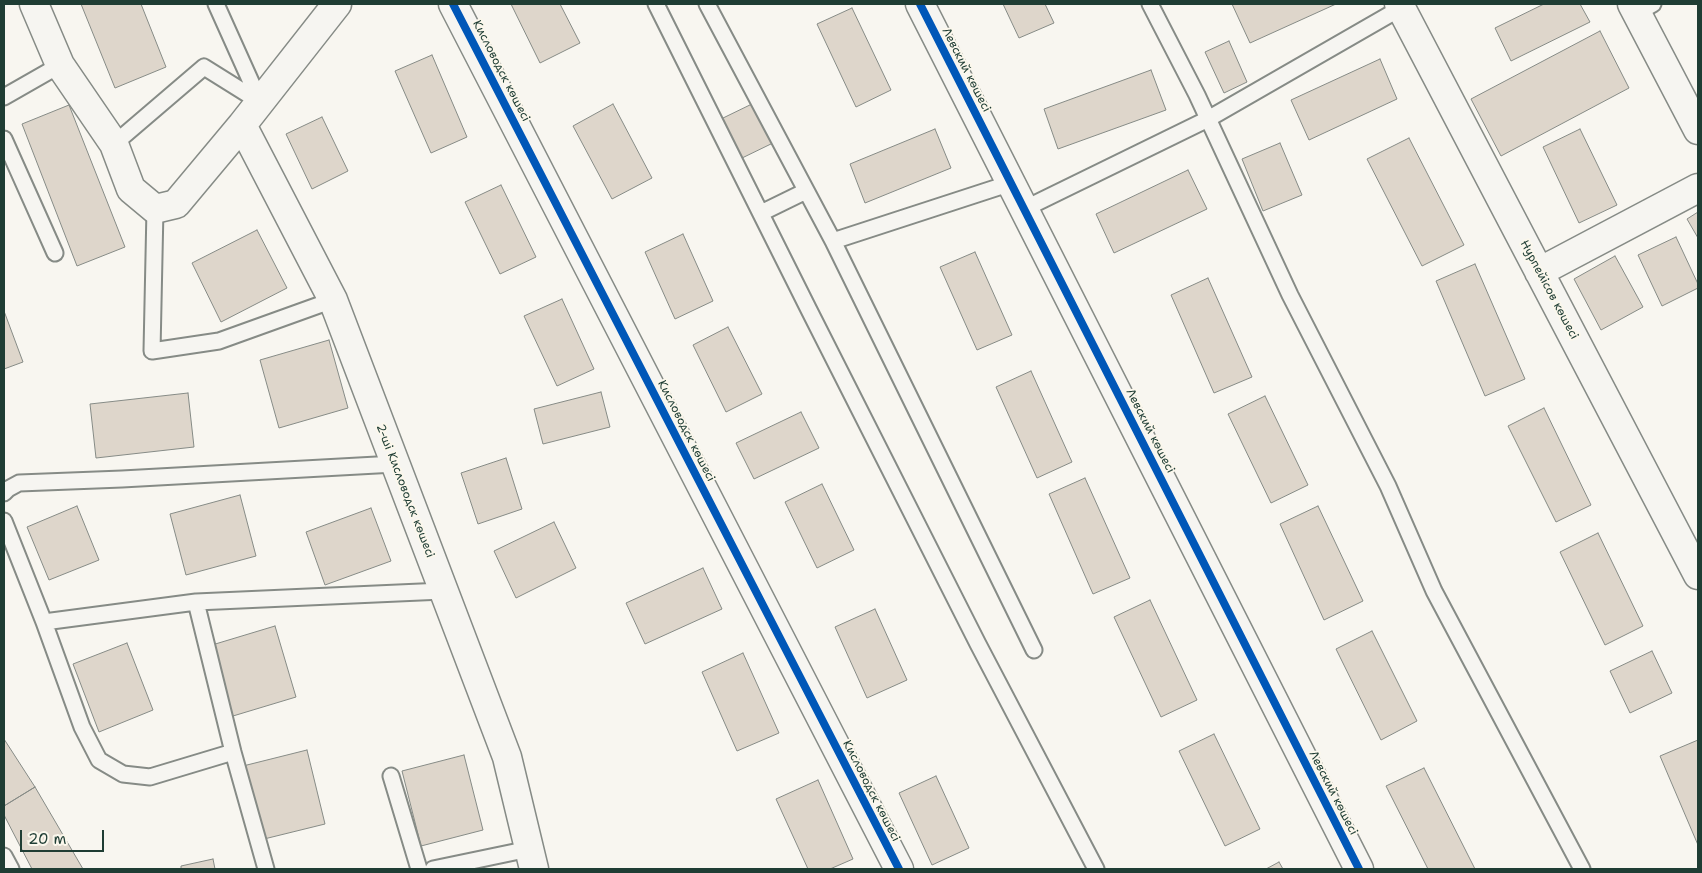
<!DOCTYPE html>
<meta charset="utf-8">
<style>
body{margin:0}
#map{position:relative;width:1702px;height:873px;overflow:hidden;background:#f8f6f0;font-family:"Shantell Sans",sans-serif}
canvas{display:block}
.frame{position:absolute;inset:0;border:5px solid #1f3d34;pointer-events:none}
.scale{position:absolute;left:20px;top:830px;width:84px;height:22px;box-sizing:border-box;border:2px solid #1f3d34;border-top:0;padding-left:6px;font-size:15px;line-height:18px;white-space:nowrap;color:#1f3d34;-webkit-text-stroke:4px #fbf7ec;paint-order:stroke}
</style>
<div id="map">
<canvas width="1702" height="873"></canvas>
<div class="frame"></div>
<div class="scale">20 m</div>
</div>
<script>
const context = document.querySelector('canvas').getContext('2d');
context.lineJoin = 'round';
function paint(path, color) {
  context.fillStyle = color;
  context.fill(path, 'evenodd');
}
function toPath(rows) {
  const path = new Path2D();
  for (const r of rows) {
    path.moveTo(r[0], r[1]);
    for (let i = 2; i < r.length; i += 2) path.lineTo(r[i], r[i + 1]);
  }
  return path;
}
function trace(path, color, width, dash) {
  context.strokeStyle = color;
  context.lineWidth = width;
  context.lineCap = dash ? 'butt' : 'round';
  context.setLineDash(dash || []);
  context.stroke(path);
}
function label(font, color, halo, rows, align = 'center') {
  context.font = font + ' "Shantell Sans",sans-serif';
  context.lineWidth = 4;
  context.setLineDash([]);
  context.textBaseline = 'middle';
  context.strokeStyle = halo;
  context.fillStyle = color;
  for (const [text, x, y, turn = 0] of rows) {
    context.save();
    context.translate(x, y);
    context.rotate((+turn || 0) * Math.PI / 180);
    context.textAlign = isNaN(turn) ? turn : align;
    if (halo) context.strokeText(text, 0, 0);
    context.fillText(text, 0, 0);
    context.restore();
  }
}
const building = toPath([
 [81,4,141,4,166,67,115,88,81,4],
 [511,4,560,4,580,43,540,63,511,4],
 [1003,4,1045,4,1054,23,1019,38,1003,4],
 [1232,4,1336,4,1250,43,1232,4],
 [1544,4,1580,4,1590,22,1511,61,1495,28,1544,4],
 [852,8,891,90,856,107,817,24,852,8],
 [1600,31,1629,88,1501,156,1471,99,1600,31],
 [1229,41,1247,82,1224,93,1205,52,1229,41],
 [432,55,467,137,431,153,395,71,432,55],
 [1380,59,1397,99,1309,140,1291,100,1380,59],
 [1151,70,1166,110,1058,149,1044,109,1151,70],
 [756,102,775,142,740,159,721,119,756,102],
 [613,104,652,178,612,199,573,126,613,104],
 [69,105,125,247,77,266,22,124,69,105],
 [322,117,348,171,312,189,286,134,322,117],
 [935,129,951,168,865,203,850,164,935,129],
 [1580,129,1617,205,1579,223,1543,147,1580,129],
 [1409,138,1464,245,1422,266,1367,159,1409,138],
 [1280,143,1302,195,1263,211,1242,159,1280,143],
 [1188,170,1207,209,1114,253,1096,214,1188,170],
 [501,185,536,257,500,274,465,202,501,185],
 [1698,212,1698,238,1687,219,1698,212],
 [257,230,287,288,221,322,192,263,257,230],
 [683,234,713,301,675,319,645,252,683,234],
 [1676,237,1698,284,1698,288,1662,306,1638,255,1676,237],
 [975,252,1012,335,977,350,940,267,975,252],
 [1615,256,1643,307,1601,330,1574,279,1615,256],
 [1475,264,1525,379,1485,396,1436,281,1475,264],
 [1208,278,1252,377,1214,393,1171,295,1208,278],
 [562,299,594,369,557,386,524,316,562,299],
 [4,311,23,362,4,369,4,311],
 [728,327,762,394,726,412,693,345,728,327],
 [329,340,348,408,279,428,260,360,329,340],
 [1031,371,1072,462,1037,478,996,387,1031,371],
 [601,392,610,427,543,444,534,409,601,392],
 [188,393,194,447,96,458,90,404,188,393],
 [1265,396,1308,485,1271,503,1228,414,1265,396],
 [1544,408,1591,505,1556,522,1508,426,1544,408],
 [801,412,819,448,754,479,736,443,801,412],
 [506,458,522,509,478,524,461,473,506,458],
 [1085,478,1130,578,1093,594,1049,494,1085,478],
 [822,484,854,550,817,568,785,502,822,484],
 [240,495,256,556,186,575,170,514,240,495],
 [77,506,99,560,49,580,27,527,77,506],
 [1318,506,1363,601,1324,620,1280,524,1318,506],
 [371,508,391,561,325,585,306,532,371,508],
 [554,522,576,568,516,598,494,551,554,522],
 [1598,533,1643,626,1605,645,1560,552,1598,533],
 [703,568,722,609,645,644,626,603,703,568],
 [1150,600,1197,700,1161,717,1114,617,1150,600],
 [875,609,907,680,867,698,835,627,875,609],
 [275,626,296,697,233,716,212,645,275,626],
 [1372,631,1417,721,1381,740,1336,649,1372,631],
 [127,643,153,710,99,732,73,664,127,643],
 [1652,651,1672,693,1630,713,1610,671,1652,651],
 [743,653,779,733,737,751,702,672,743,653],
 [1214,734,1260,829,1225,846,1179,751,1214,734],
 [4,739,35,787,4,806,4,739],
 [1698,740,1698,845,1660,756,1698,740],
 [307,750,325,824,260,840,243,766,307,750],
 [464,755,483,830,421,846,402,771,464,755],
 [1424,768,1475,869,1428,869,1386,786,1424,768],
 [936,776,969,848,932,865,899,793,936,776],
 [818,780,853,859,830,869,808,869,776,799,818,780],
 [35,787,83,869,32,869,4,815,4,806,35,787],
 [213,859,215,869,181,869,181,866,213,859],
 [1279,862,1283,869,1266,869,1279,862]
]);
paint(building, '#ded6cb');
trace(building, '#868b86', 1);
const service = toPath([
 [656,4,808,308,978,644,1096,869],
 [707,4,833,241,1034,650],
 [1150,4,1197,95,1290,295,1388,486,1434,591,1582,869],
 [1637,13,1653,4],
 [4,97,60,65],
 [4,139,55,253],
 [114,144,204,67,260,102,216,4],
 [155,209,152,351,219,341,333,300],
 [1024,209,1208,119,1401,8],
 [761,213,806,191],
 [833,241,1011,183],
 [4,493,8,489,19,483,122,479,395,464],
 [4,521,44,622,82,727,99,760,123,774,150,777,233,752],
 [196,602,233,752,266,869],
 [44,622,196,602,443,591],
 [391,776,419,869],
 [4,856,11,869],
 [433,869,529,849]
]);
const minor = toPath([
 [34,4,60,65,114,144,131,189,155,209,176,204,242,125,337,4],
 [453,4,899,869],
 [920,4,1359,869],
 [1399,4,1698,575],
 [1632,4,1698,130],
 [242,125,333,300,507,757,534,869],
 [1539,272,1698,188]
]);
trace(service, '#868b86', 19);
trace(minor, '#868b86', 31);
trace(service, '#f6f5f1', 15);
trace(minor, '#f6f5f1', 28);
trace(toPath([
 [453,4,899,869],
 [920,4,1359,869]
]), '#0057b8', 8);
label('12px', '#1f3d34', '#fbf7ec', [
 ["Левский көшесі",966,70,63],
 ["Кисловодск көшесі",501,71,63],
 ["Нурпейісов көшесі",1549,290,62],
 ["Кисловодск көшесі",686,431,63],
 ["Левский көшесі",1150,431,63],
 ["2-ші Кисловодск көшесі",405,491,69],
 ["Кисловодск көшесі",871,791,63],
 ["Левский көшесі",1333,793,63]
]);
</script>
